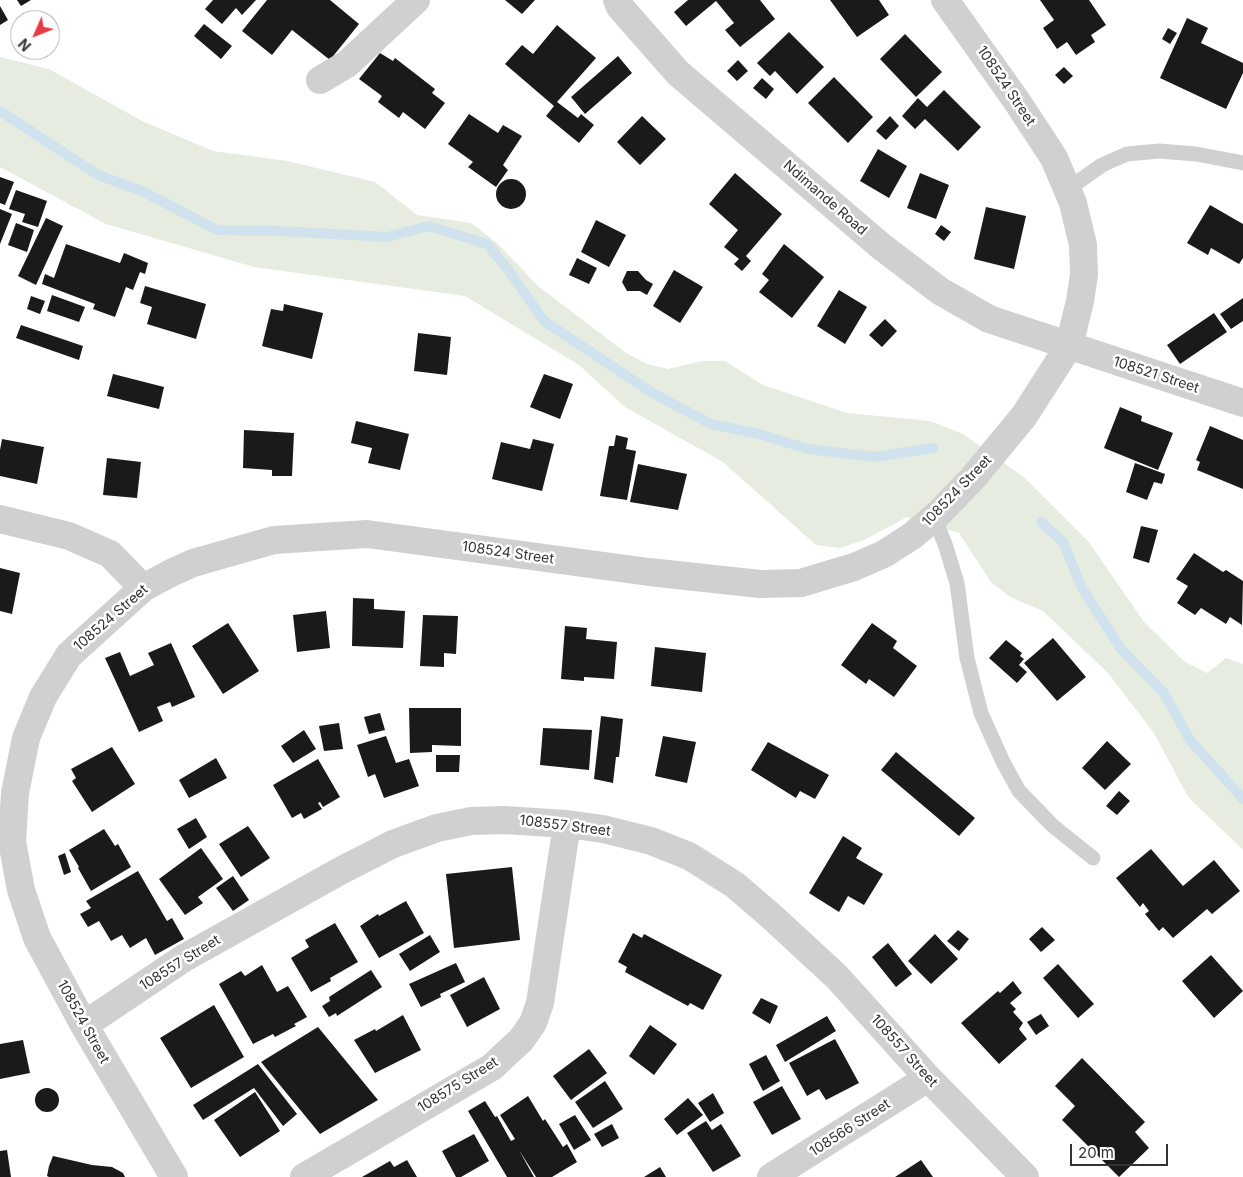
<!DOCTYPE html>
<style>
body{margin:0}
#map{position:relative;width:1243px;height:1177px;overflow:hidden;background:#fff;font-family:Inter,sans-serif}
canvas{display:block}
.north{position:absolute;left:10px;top:10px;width:50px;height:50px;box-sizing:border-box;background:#fff;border:1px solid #adadad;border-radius:50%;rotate:226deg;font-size:14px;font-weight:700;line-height:20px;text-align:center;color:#333}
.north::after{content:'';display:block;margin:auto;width:18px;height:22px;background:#e63946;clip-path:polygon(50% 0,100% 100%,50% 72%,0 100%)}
.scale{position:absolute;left:1070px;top:1144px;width:98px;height:22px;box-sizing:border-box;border:2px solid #333;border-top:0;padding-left:6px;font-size:15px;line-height:18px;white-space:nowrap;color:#333;-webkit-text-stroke:4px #fff;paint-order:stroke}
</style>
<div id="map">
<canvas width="1243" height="1177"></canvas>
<div class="north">N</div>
<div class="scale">20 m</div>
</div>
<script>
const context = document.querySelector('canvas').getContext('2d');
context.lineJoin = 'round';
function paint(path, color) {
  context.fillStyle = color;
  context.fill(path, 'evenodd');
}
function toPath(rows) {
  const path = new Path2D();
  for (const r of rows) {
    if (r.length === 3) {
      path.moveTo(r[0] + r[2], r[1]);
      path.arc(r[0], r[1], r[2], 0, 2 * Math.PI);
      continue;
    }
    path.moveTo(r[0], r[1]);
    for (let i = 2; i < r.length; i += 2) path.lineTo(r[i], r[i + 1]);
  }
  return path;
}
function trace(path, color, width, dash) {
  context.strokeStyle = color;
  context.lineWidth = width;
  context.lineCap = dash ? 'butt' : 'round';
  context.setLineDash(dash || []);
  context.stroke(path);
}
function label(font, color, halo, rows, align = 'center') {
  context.font = font + ' Inter,sans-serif';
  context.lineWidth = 5;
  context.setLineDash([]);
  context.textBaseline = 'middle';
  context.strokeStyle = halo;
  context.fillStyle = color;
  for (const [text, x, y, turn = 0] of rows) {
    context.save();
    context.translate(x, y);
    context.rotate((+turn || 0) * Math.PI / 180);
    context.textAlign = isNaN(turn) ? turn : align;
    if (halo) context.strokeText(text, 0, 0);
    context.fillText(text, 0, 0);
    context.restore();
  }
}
paint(toPath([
 [0,57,49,69,142,121,213,151,287,161,375,182,417,215,471,223,498,244,538,286,626,353,647,364,668,369,702,361,725,361,763,385,847,413,930,421,963,434,1025,478,1088,541,1144,622,1185,662,1207,673,1226,658,1243,664,1243,850,1188,797,1154,733,1108,673,1043,611,1010,597,991,582,959,533,907,517,864,540,840,548,816,545,723,462,625,407,579,365,465,296,254,267,106,224,0,167]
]), '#e6ecdf');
trace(toPath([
 [0,111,98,175,142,191,217,230,279,231,387,237,429,226,487,244,509,271,544,321,654,394,711,424,759,434,808,449,874,457,933,448],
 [1041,522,1063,542,1082,588,1121,649,1164,693,1190,740,1243,799]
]), '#cfe2ee', 10);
paint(toPath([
 [17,0,31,0,21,6],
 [213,0,256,0,242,15,236,8,222,24,205,9],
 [267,0,330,0,359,24,330,60,292,30,272,55,242,31],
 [505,0,535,0,522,14],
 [688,0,760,0,775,19,740,47,725,30,734,23,716,1,686,26,674,12],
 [830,0,879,0,889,15,857,37],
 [1040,0,1089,0,1106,25,1091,35,1095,42,1076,55,1067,42,1057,49,1043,28,1054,20],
 [0,6,8,20,0,25],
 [1187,18,1208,28,1201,43,1243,63,1243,73,1226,109,1160,78],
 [204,24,232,46,221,59,194,36],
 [557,25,596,58,557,102,578,118,581,114,594,125,579,143,546,116,554,106,505,64,522,45,533,54],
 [1168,28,1177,33,1170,44,1162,39],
 [789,32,824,67,797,94,775,71,770,76,757,63],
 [905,34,942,72,916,97,880,59],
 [380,53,393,61,395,58,435,89,432,93,445,103,425,129,403,112,399,118,378,102,382,96,359,79],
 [618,56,632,73,585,114,571,97],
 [738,60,748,71,737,81,727,71],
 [1064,67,1073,76,1064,84,1055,75],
 [834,77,873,117,848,143,808,103],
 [762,78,774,89,766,99,753,88],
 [944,90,981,127,958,151,925,119,915,129,902,116,918,98,927,107],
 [469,114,498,133,503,125,522,136,503,165,508,170,496,187,468,167,473,162,448,144],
 [642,116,666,139,640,165,617,142],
 [890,116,899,126,886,140,876,131],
 [878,149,907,166,889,198,860,181],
 [735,173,782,214,746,256,751,261,742,271,734,264,739,259,724,247,738,230,709,204],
 [920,173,949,185,936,219,907,208],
 [0,177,14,182,5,205,0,203],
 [511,194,15],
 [16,190,47,201,38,227,22,222,25,214,9,209],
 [1210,205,1243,224,1243,258,1239,264,1211,248,1208,255,1187,243],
 [986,207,1026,216,1014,269,974,259],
 [0,209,12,214,0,244],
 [46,218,63,226,36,285,18,276],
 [596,220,626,235,609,267,581,252],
 [16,223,34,230,27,252,8,245],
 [941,225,951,232,944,241,935,234],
 [66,244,120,263,124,253,148,263,145,274,140,272,133,290,126,287,115,317,93,309,95,304,42,284,45,274,54,278],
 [784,244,824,277,792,318,759,292,769,280,762,274],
 [577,258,597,268,589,284,569,275],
 [674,270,703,287,680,323,653,306],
 [627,271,638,271,646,280,653,284,647,295,640,291,627,291,622,282],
 [145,286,206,304,196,339,147,324,152,307,140,303],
 [839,290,867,307,845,344,817,326],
 [52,295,85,307,79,322,47,311],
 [31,296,45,301,40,314,27,309],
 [1243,298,1243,321,1231,329,1220,314],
 [284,304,323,313,312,359,262,346,271,309,283,311],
 [1214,313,1227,332,1180,364,1167,345],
 [885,319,897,331,882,347,869,335],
 [21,325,83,346,79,360,16,338],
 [418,333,451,337,447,375,414,371],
 [113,374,164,387,159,409,107,396],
 [544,374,573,384,560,419,530,407],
 [1120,407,1142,416,1141,421,1173,433,1158,470,1104,448],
 [356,421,409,434,400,470,368,463,372,448,351,443],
 [1210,426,1243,440,1243,489,1197,470,1200,462,1196,460],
 [244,430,294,433,292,476,272,476,272,470,243,468],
 [616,435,628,438,626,449,636,451,627,500,600,496,609,446,614,446],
 [2,439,44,447,37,484,0,476,0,450],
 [533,439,554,444,542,491,492,479,501,442,530,449],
 [107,458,141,462,137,498,103,495],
 [1135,463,1165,474,1162,484,1154,482,1147,500,1126,492],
 [638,464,687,474,678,510,630,502],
 [1141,526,1158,530,1149,563,1133,558],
 [1194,553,1223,572,1226,570,1243,581,1242,625,1230,617,1226,624,1201,608,1195,615,1177,603,1188,586,1176,579],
 [0,568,20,573,12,614,0,611],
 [353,598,374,599,374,609,405,611,403,648,352,646],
 [326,611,330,648,297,652,293,615],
 [423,615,458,616,456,654,444,653,444,667,420,666],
 [228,623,259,671,223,694,192,646],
 [872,623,897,641,893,648,917,666,894,697,869,679,866,684,841,665],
 [565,626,587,628,586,639,617,642,614,679,584,677,584,681,561,679],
 [1053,638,1086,677,1057,701,1024,663],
 [1006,640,1022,653,1020,656,1024,659,1019,665,1027,672,1017,683,989,658],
 [171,643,195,697,172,707,170,702,157,707,163,721,139,732,105,658,120,652,130,676,154,665,148,653],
 [655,647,706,653,702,692,651,686],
 [409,708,461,708,461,746,432,745,432,752,410,753],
 [380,713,385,730,369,734,364,717],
 [601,716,623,719,619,757,616,757,613,783,594,779],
 [339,723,343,749,324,751,319,726],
 [543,728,592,730,589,770,540,765],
 [304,730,316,749,293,763,281,746],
 [386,736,396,763,409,759,419,786,384,798,375,774,368,777,357,745],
 [663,736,696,742,687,783,655,776],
 [1107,741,1131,764,1105,790,1082,768],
 [768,742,829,775,815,799,800,791,796,798,751,770],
 [112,747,135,784,92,812,72,781,76,778,71,769],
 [896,752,975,818,959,836,881,770],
 [436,755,460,755,459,772,436,772],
 [216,758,227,778,189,798,179,780],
 [318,759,340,797,323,807,320,802,318,803,322,809,304,819,301,813,292,818,273,785],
 [1119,791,1130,801,1117,815,1106,806],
 [196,818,207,837,189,849,177,829],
 [248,826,270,858,241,877,219,844],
 [104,829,115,846,118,844,131,867,91,891,78,868,79,867,69,850],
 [843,836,862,848,856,858,883,874,864,905,848,896,839,912,809,893],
 [201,848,223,879,198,897,203,903,185,915,159,879],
 [1151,849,1183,886,1214,860,1240,891,1212,914,1207,909,1173,938,1163,927,1159,931,1145,914,1149,911,1143,903,1140,907,1116,878],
 [65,853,71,872,64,875,58,856],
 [512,867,520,940,454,948,446,874],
 [138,871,167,921,172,918,184,939,155,955,146,938,130,948,122,935,111,941,99,921,88,927,80,914,91,908,86,901],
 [233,876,249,900,233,911,216,888],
 [406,901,424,933,379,958,360,926,378,914,379,916],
 [335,923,358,962,330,978,331,981,311,992,291,958,309,947,305,940],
 [1042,927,1055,940,1041,952,1029,939],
 [958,930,969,939,959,951,947,941],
 [633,933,642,938,644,934,722,975,703,1010,690,1003,688,1006,625,972,627,967,618,962],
 [935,934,958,959,931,984,908,961],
 [430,935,440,952,410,971,399,954],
 [888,943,912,974,896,987,872,957],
 [1211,955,1243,991,1214,1018,1182,981],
 [456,963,465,982,440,994,441,997,421,1007,409,984],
 [1058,964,1094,1004,1078,1018,1043,978],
 [262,965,277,992,288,986,307,1017,294,1024,296,1026,275,1037,273,1034,253,1044,219,984,241,971,245,976],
 [371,970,382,987,337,1016,336,1013,329,1017,322,1006,330,1001,329,997],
 [484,977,500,1009,467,1027,450,995],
 [1013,981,1022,993,1010,1003,1016,1009,1013,1012,1023,1023,1019,1029,1027,1039,999,1064,961,1023,998,991,1000,993],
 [761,998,778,1006,770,1024,752,1013],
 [214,1005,244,1057,191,1088,160,1038],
 [1041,1014,1049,1026,1036,1035,1027,1022],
 [403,1015,421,1050,375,1073,354,1040,375,1029,376,1031],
 [827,1016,836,1031,785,1062,776,1045],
 [650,1025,677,1044,654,1075,629,1056],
 [318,1027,378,1100,320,1134,261,1062],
 [835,1039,859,1083,826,1100,819,1089,807,1096,789,1063],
 [23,1040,30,1073,0,1079,0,1044],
 [589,1049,607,1073,571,1100,553,1076],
 [766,1055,780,1081,763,1091,749,1064],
 [1082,1058,1145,1122,1135,1132,1149,1148,1119,1177,1062,1120,1075,1106,1055,1086],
 [258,1064,297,1114,283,1126,254,1088,203,1120,193,1105],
 [605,1081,623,1109,593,1128,575,1102],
 [782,1086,801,1119,772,1135,753,1102],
 [47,1100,12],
 [255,1092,280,1131,240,1157,214,1120],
 [713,1093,724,1113,710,1122,698,1103],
 [528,1096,543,1121,545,1119,563,1147,567,1144,577,1162,552,1177,536,1177,519,1150,534,1177,507,1177,468,1111,485,1101,495,1117,497,1116,511,1141,515,1139,500,1115],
 [688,1098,703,1115,677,1135,664,1119],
 [575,1115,591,1140,574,1150,559,1124],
 [706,1121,712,1130,721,1124,741,1156,713,1172,687,1133],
 [612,1124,619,1138,602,1147,594,1134],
 [474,1134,489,1161,461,1177,456,1177,442,1151],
 [7,1150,11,1177,0,1177,0,1151],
 [53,1156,92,1165,112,1167,123,1173,125,1177,49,1177,47,1176,49,1166],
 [407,1160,417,1177,362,1177,390,1161,394,1167],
 [921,1160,933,1177,895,1177],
 [660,1167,666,1177,644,1177]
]), '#1a1a1a');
trace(toPath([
 [1068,189,1102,165,1127,154,1159,151,1196,154,1243,163],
 [934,517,945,544,957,583,967,658,981,713,1003,762,1019,791,1053,826,1093,858]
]), '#d0d0d0', 15);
trace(toPath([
 [617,0,620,7,678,73,882,247,940,291,989,319,1243,403],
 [320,80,347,64,416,0],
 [0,519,69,536,110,554,143,588],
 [84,1025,184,958,342,870,393,844,437,828,471,821,504,820,567,824,603,829,651,841,689,856,735,885,771,916,837,977,928,1078,1025,1177],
 [174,1177,84,1025,37,938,21,890,12,841,15,793,26,738,43,697,69,655,143,588,171,573,193,563,274,540,367,534,649,572,760,584,801,583,854,567,884,554,912,536,938,514,972,479,1024,416,1069,346,1080,301,1084,275,1083,245,1073,203,1054,158,1016,100,945,0],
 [304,1177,492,1067,521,1040,533,1023,540,1003,567,824],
 [771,1177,928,1078]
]), '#d0d0d0', 28);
label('14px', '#333', '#fff', [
 ["108524 Street",1006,86,56],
 ["Ndimande Road",825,198,41],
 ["108521 Street",1156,375,18],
 ["108524 Street",957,491,-46],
 ["108524 Street",508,553,8],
 ["108524 Street",111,618,-41],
 ["108557 Street",565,826,7],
 ["108557 Street",180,963,-32],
 ["108524 Street",83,1022,61],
 ["108557 Street",904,1051,48],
 ["108575 Street",458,1085,-32],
 ["108566 Street",850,1128,-33]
]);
</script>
